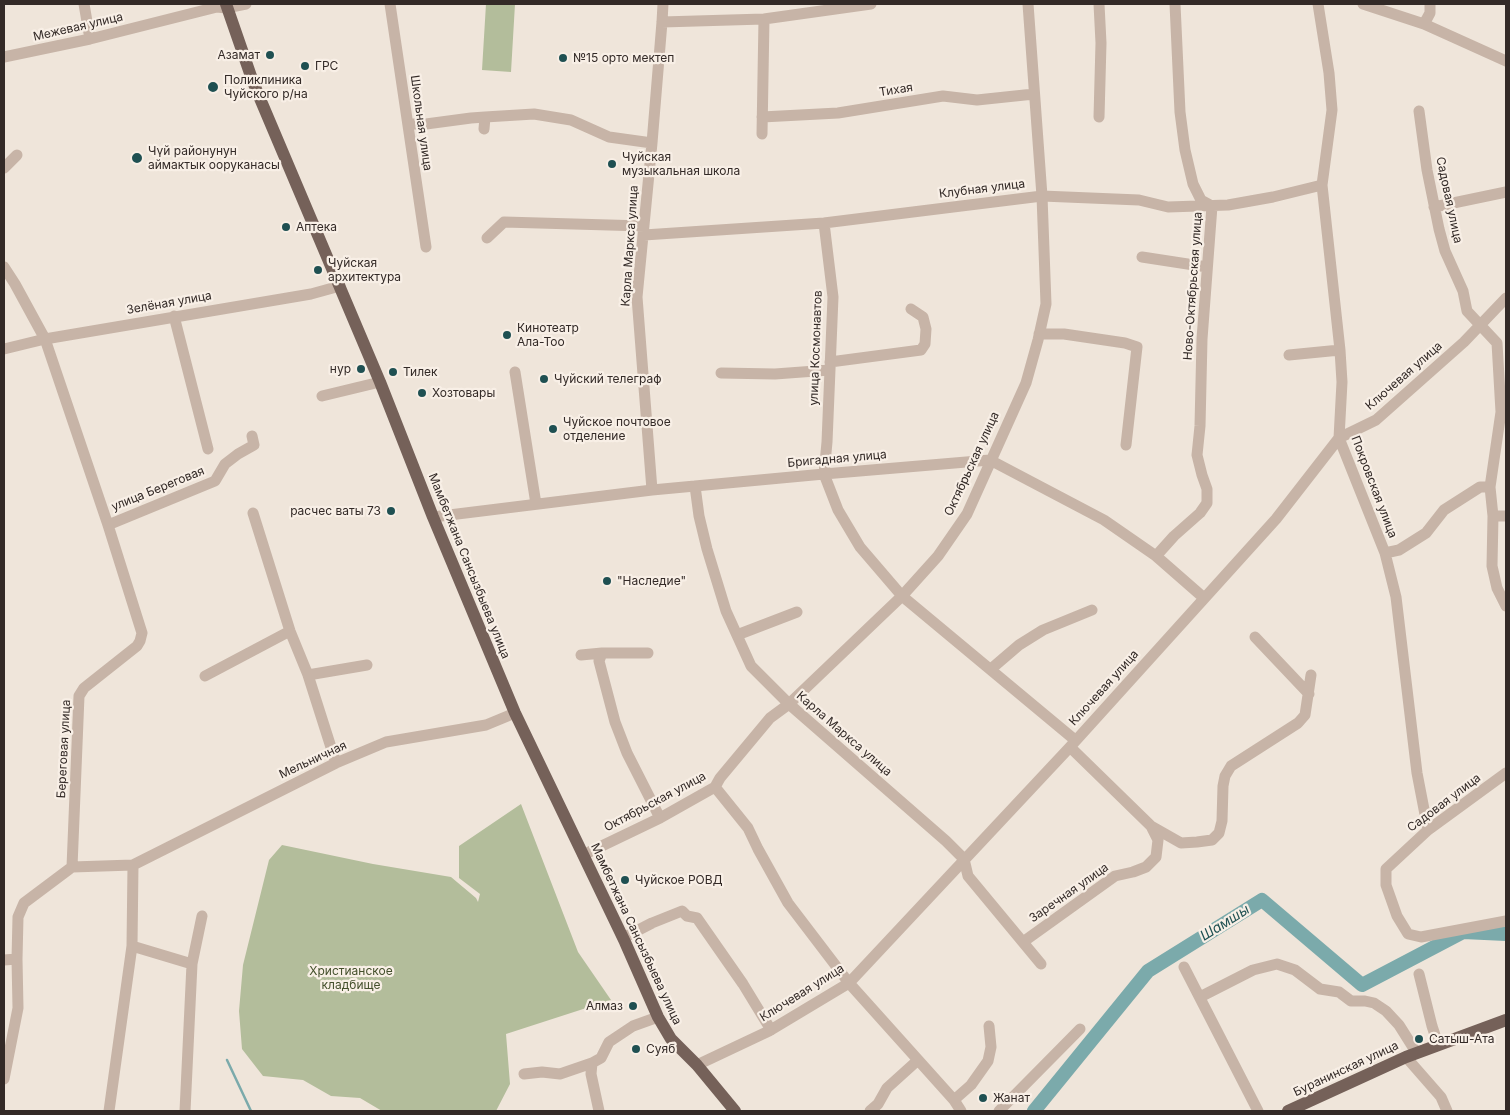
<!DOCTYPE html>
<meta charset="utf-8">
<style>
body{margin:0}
#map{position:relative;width:1510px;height:1115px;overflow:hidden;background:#efe5da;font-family:Inter,sans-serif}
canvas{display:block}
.frame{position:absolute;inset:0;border:5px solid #332a27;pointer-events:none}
</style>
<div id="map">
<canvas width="1510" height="1115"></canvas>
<div class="frame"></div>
</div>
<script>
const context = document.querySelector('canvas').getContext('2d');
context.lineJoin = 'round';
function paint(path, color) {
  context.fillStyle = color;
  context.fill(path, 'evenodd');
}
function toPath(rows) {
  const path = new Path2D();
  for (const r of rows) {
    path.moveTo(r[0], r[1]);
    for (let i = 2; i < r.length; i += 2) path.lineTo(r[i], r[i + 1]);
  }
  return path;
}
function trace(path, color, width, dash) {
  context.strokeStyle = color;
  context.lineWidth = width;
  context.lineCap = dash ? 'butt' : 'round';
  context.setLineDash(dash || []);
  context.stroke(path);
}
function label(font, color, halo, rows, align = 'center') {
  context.font = font + ' Inter,sans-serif';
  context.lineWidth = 4.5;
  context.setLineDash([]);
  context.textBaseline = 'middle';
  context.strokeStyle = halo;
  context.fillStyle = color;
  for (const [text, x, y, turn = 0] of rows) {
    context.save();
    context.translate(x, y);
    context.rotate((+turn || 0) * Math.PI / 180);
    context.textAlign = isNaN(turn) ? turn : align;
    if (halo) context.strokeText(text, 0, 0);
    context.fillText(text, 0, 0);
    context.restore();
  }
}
paint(toPath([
 [486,4,515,4,511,72,482,70],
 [521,804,578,952,611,1000,506,1034,510,1084,496,1111,382,1111,360,1098,331,1096,303,1080,263,1076,242,1049,239,1011,243,965,269,860,282,845,373,864,451,877,476,898,478,902,480,894,459,878,459,846]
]), '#b3bd9b');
trace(toPath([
 [227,1060,251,1111]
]), '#7baaab', 2.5);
trace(toPath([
 [1034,1111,1148,971,1262,900,1362,985,1463,932,1506,934]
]), '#7baaab', 14);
trace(toPath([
 [84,4,90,39],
 [390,4,426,247],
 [1318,4,1329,73,1332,110,1322,185,1340,350,1342,382,1339,438,1385,553,1396,597,1417,773,1428,830],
 [1363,4,1424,24,1506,61],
 [662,22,764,19,871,4],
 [1424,24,1430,13,1430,4],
 [4,57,90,39,217,7,226,8,246,4],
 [1419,111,1427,170,1439,229,1445,251,1463,291,1467,311,1497,343,1501,412,1490,487,1493,516,1492,566,1497,588,1506,606],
 [485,117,534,114,571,120,609,137,652,143],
 [762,117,838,113,943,96,977,100,1034,94],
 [1099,117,1101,43,1099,4],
 [408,124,426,124,471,118,485,117,484,129],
 [762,134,764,19],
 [4,168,17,155],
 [1434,207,1506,192],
 [824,223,833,297,827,442,824,474,838,510,860,547,902,596,1075,740],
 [644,235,824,223,1042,196,1139,200,1168,207,1228,205,1273,197,1322,185],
 [487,238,504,222,644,226],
 [1142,257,1207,267],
 [4,267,15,284,45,339,108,525,142,633,140,641,137,646,84,688,79,696,72,867,24,903,18,917,17,959,18,1008,4,1079],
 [174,316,208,449],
 [1039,334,1064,334,1125,343,1137,347,1126,445],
 [4,349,45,339,311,294,340,286],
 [1289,355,1340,350],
 [830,362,921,350,925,344,926,329,923,317,911,309],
 [515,372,536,504],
 [721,373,775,374,829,370],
 [322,396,380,382],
 [695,486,699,516,707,549,726,611,751,666,789,704,946,841,964,859,968,876,1041,964],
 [652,490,637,297,652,143,662,22,663,4],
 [253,513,290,631,308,675,336,763],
 [1493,516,1506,516],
 [433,517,652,490,824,474,990,460,1104,520,1156,556,1204,598],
 [108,525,215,481,225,464,238,454,254,445,252,436],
 [1385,553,1399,550,1426,533,1444,510,1480,487,1490,487],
 [1156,556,1174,536,1200,513,1207,503,1207,489,1202,475,1197,455,1200,426,1202,339,1212,206,1201,200,1193,184,1185,150,1180,112,1175,4],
 [737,635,797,612],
 [1255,637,1309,694],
 [602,653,599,661,615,722,627,753,660,818],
 [581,655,602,653,648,653],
 [991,669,1019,645,1043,630,1092,610],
 [308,675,367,665],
 [205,676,290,631],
 [1070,747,1151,826,1181,843,1197,842,1212,840,1219,833,1222,821,1223,786,1225,776,1231,766,1298,723,1305,715,1311,675],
 [1506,773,1428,830,1386,869,1386,885,1397,916,1408,934,1421,937,1506,921],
 [715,787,748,828,758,849,788,903,849,983,954,1100,961,1111],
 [583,855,660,818,715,787,720,778,770,718,789,704,902,596,938,556,967,514,1026,383,1038,340,1046,304,1042,196,1028,4],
 [72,867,133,865,336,763,386,742,486,725,515,713],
 [623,938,652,923,682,911,687,916,697,918,743,984,771,1030],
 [1023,942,1115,876,1133,872,1146,867,1156,857,1158,840,1151,826],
 [132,946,192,964],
 [4,960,17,959],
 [1184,967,1258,1111],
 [1419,974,1432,1026,1438,1044],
 [1200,997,1253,970,1277,964,1295,970,1320,989,1339,992,1351,1001,1365,1001,1374,1003,1386,1011,1399,1025,1416,1052],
 [1406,1057,1441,1097,1447,1111],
 [697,1065,769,1031,849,983,1070,747,1276,519,1339,438,1376,420,1464,342,1506,298],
 [524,1074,542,1072,560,1074,592,1063],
 [954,1100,971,1085,988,1061,991,1047,989,1026],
 [109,1111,132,946,133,865],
 [185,1111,192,964,202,916],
 [599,1111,591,1074,592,1063,601,1058,609,1042,633,1026,658,1017],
 [870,1111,878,1104,887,1088,918,1060],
 [999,1111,1080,1029]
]), '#c7b4a7', 11);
trace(toPath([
 [226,4,253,82,380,382,433,517,515,713,625,942,658,1017,671,1039,697,1065,735,1111],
 [1288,1111,1406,1057,1506,1020]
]), '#756159', 12);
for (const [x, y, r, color] of [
 [270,55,5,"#1f5052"],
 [563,58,5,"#1f5052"],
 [305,66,5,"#1f5052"],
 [213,87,6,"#1f5052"],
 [137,158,6,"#1f5052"],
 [612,164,5,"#1f5052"],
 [286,227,5,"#1f5052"],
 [318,270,5,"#1f5052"],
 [507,335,5,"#1f5052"],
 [361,369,5,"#1f5052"],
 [393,372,5,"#1f5052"],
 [544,379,5,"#1f5052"],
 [422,393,5,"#1f5052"],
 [553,429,5,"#1f5052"],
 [391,511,5,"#1f5052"],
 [607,581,5,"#1f5052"],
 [625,880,5,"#1f5052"],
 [633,1006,5,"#1f5052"],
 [1419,1039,5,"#1f5052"],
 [636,1049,5,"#1f5052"],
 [983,1098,5,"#1f5052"]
]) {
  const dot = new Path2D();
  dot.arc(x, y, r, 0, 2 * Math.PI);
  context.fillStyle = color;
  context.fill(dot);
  trace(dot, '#f8efe6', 2);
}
label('12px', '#332a27', '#f8efe6', [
 ["Межевая улица",78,27,-13],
 ["Тихая",896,90,-9],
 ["Школьная улица",421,123,82],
 ["Клубная улица",982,189,-7],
 ["Садовая улица",1449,200,78],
 ["Карла Маркса улица",630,246,-86],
 ["Ново-Октябрьская улица",1193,286,-86],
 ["Зелёная улица",169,303,-10],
 ["улица Космонавтов",816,348,-88],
 ["Ключевая улица",1404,376,-41],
 ["Бригадная улица",837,459,-5],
 ["Октябрьская улица",972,464,-65],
 ["Покровская улица",1374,487,69],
 ["улица Береговая",158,489,-22],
 ["Мамбетжана Сансызбыева улица",469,566,68],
 ["Ключевая улица",1104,688,-48],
 ["Карла Маркса улица",844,734,41],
 ["Береговая улица",64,749,-87],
 ["Мельничная",313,760,-25],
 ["Октябрьская улица",655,802,-28],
 ["Садовая улица",1444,803,-37],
 ["Заречная улица",1069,893,-35],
 ["Мамбетжана Сансызбыева улица",636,934,65],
 ["Ключевая улица",802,993,-32],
 ["Буранинская улица",1346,1069,-25]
]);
label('12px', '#332a27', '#f8efe6', [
 ["Азамат",260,55,"right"],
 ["№15 орто мектеп",573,58],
 ["ГРС",315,66],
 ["Поликлиника",224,80],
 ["Чуйского р/на",224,94],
 ["Чүй районунун",148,151],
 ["аймактык ооруканасы",148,165],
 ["Чуйская",622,157],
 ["музыкальная школа",622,171],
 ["Аптека",296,227],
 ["Чуйская",328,263],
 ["архитектура",328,277],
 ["Кинотеатр",517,328],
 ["Ала-Тоо",517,342],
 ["нур",351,369,"right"],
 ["Тилек",403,372],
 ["Чуйский телеграф",554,379],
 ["Хозтовары",432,393],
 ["Чуйское почтовое",563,422],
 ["отделение",563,436],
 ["расчес ваты 73",381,511,"right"],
 ["\"Наследие\"",617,581],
 ["Чуйское РОВД",635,880],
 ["Алмаз",623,1006,"right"],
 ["Сатыш-Ата",1429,1039],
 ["Суяб",646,1049],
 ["Жанат",993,1098]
], 'left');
label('12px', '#44502c', '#f8efe6', [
 ["Христианское",351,971],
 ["кладбище",351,985]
]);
label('italic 14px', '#1f5052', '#f8efe6', [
 ["Шамшы",1225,923,-32]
]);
</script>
